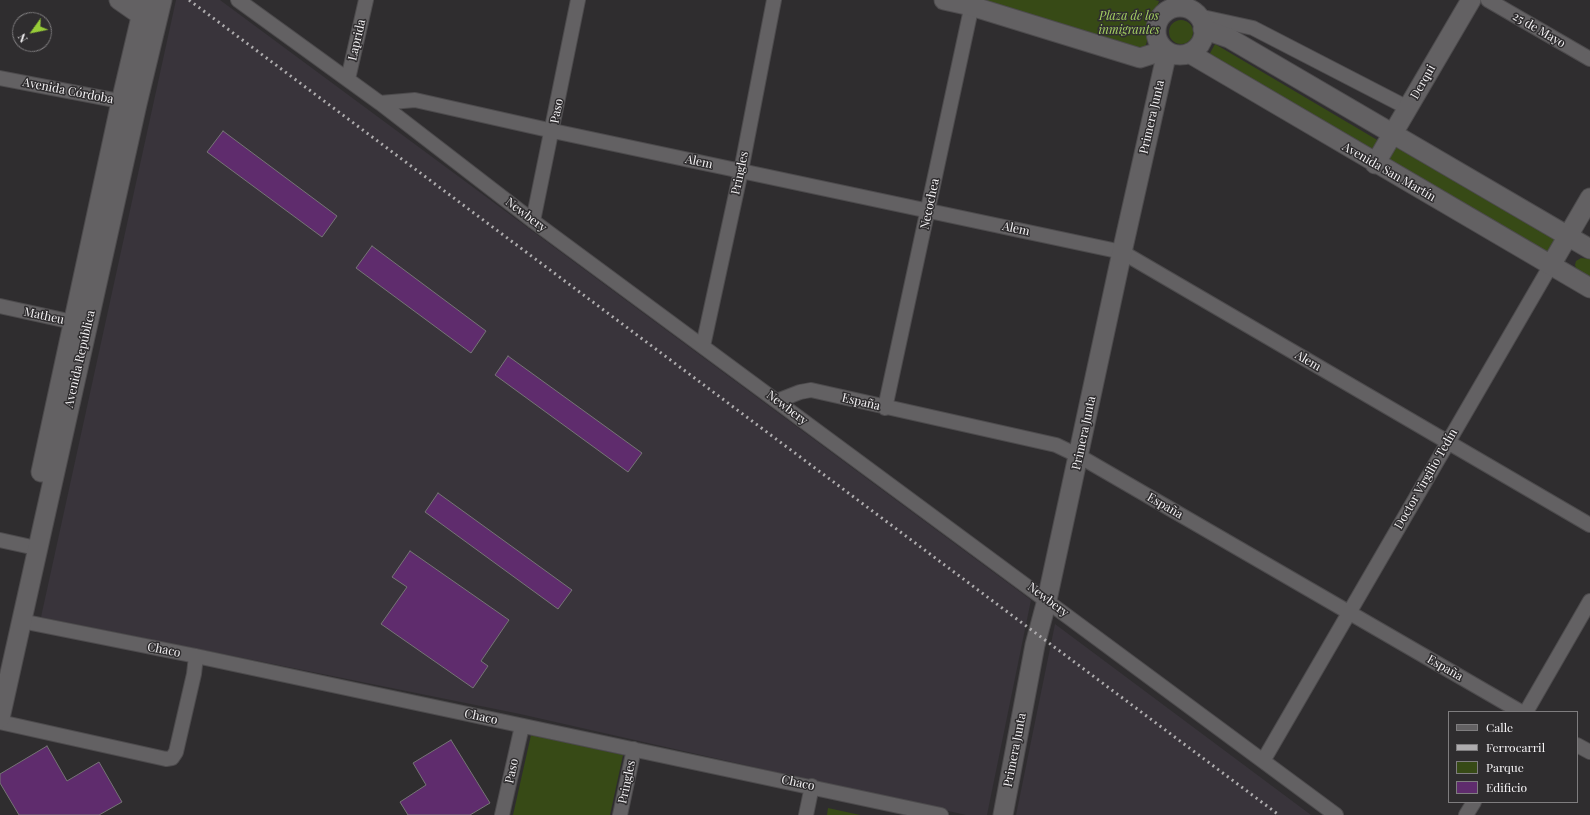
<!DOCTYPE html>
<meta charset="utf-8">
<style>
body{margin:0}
#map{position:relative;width:1590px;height:815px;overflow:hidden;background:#2f2d2f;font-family:"Playfair Display",serif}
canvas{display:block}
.legend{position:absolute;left:1448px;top:711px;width:130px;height:92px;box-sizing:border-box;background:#2f2d2f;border:1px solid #7f7d7f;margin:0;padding:5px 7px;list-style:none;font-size:12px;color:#f6f4f6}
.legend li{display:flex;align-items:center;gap:8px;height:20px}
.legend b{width:20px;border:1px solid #7f7d7f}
.north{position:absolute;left:12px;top:12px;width:40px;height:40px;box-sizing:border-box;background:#2f2d2f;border:1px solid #7f7d7f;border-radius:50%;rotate:237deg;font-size:11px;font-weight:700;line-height:16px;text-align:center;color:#f6f4f6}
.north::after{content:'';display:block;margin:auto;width:14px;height:18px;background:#97cc38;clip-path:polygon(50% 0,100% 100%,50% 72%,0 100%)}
</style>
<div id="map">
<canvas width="1590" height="815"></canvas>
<ul class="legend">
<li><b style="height:5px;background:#636163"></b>Calle</li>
<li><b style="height:5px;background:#aeacae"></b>Ferrocarril</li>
<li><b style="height:11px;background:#374a16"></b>Parque</li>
<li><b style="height:11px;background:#5f2c6d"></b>Edificio</li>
</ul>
<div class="north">N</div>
</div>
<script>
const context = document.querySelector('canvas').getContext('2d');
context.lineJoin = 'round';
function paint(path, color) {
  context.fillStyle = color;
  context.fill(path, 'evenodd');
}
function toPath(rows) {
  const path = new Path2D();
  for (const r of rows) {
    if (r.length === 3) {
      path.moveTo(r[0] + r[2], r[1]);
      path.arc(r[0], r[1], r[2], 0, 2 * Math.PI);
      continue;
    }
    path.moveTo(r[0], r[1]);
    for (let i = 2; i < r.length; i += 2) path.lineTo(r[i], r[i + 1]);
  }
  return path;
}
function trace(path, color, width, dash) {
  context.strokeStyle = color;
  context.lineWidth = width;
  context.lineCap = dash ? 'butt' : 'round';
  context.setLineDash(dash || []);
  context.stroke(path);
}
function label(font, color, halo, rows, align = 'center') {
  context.font = font + ' "Playfair Display",serif';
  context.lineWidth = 3;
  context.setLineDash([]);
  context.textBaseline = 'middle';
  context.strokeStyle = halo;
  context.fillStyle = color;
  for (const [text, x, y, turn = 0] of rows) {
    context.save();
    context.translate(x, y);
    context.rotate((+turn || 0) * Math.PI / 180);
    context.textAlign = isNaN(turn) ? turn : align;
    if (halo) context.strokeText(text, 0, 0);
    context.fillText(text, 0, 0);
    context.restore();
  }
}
paint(toPath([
 [176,0,220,0,1031,600,987,815,966,815,520,714,41,617],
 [1055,624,1311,815,1016,815]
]), '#39343b');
paint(toPath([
 [985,0,1155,0,1159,1,1144,51,984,4],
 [1181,32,12],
 [1215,44,1379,141,1372,153,1208,57],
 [1391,144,1559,242,1548,260,1380,162],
 [1581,258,1590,259,1590,281,1577,271,1575,265,1576,261],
 [531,735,623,755,610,815,513,815],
 [828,808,860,815,827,815]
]), '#374a16');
const building = toPath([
 [223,131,337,216,322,237,207,152,223,131],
 [372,246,486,331,471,353,356,268,372,246],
 [508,356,642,453,628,472,495,375,508,356],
 [438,493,572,590,558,609,425,512,438,493],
 [410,551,509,620,481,661,488,666,473,688,381,624,407,587,392,577,410,551],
 [451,740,490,803,470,815,408,815,400,802,426,785,413,763,451,740],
 [47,746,67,781,99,762,122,802,99,815,19,815,0,783,0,774,47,746]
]);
paint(building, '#5f2c6d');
trace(building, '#767476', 1);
const street = toPath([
 [238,0,380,103,533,221,1336,815],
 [1488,0,1590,59],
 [1198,16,1253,28,1408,108],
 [0,78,130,103],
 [348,79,366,0],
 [380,103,415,100,553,131,1122,252,1590,525],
 [533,221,578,0],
 [0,306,82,324],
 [703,346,741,171,774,0],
 [777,401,800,392,811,390,1056,445,1079,456,1521,712],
 [885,408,973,0],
 [0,540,36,548],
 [21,621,196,656,941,815],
 [1526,712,1590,601],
 [0,722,166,759,172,758,176,752,194,674,196,656],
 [1577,745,1590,752],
 [1263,761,1551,265],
 [502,815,522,726],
 [620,815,634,749],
 [806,815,812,786],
 [1466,815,1474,802]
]);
const secondary = toPath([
 [119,0,142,16],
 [944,0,971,6,1140,58,1165,50],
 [1180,31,24],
 [1203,29,1229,38,1590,249],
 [1189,53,1590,288],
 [1375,164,1471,0],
 [1551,265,1590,198],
 [41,472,121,102,145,0],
 [0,718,137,104,162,0],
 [1003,815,1035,645,1047,600,1122,252,1167,52]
]);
trace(street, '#4d4b4d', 16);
trace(secondary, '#4d4b4d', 21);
trace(street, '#636163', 14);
trace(secondary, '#636163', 19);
trace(toPath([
 [189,0,1279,815]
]), '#aeacae', 3, [2, 4]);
label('italic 12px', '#a5d162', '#2f2d2f', [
 ["Plaza de los",1129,16],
 ["inmigrantes",1129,30]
]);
label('12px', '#f6f4f6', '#2f2d2f', [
 ["25 de Mayo",1539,30,30],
 ["Laprida",357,40,-77],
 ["Derqui",1423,82,-60],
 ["Avenida Córdoba",68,91,11],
 ["Paso",557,111,-79],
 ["Primera Junta",1152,117,-77],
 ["Alem",699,162,12],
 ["Avenida San Martín",1389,172,30],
 ["Pringles",740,173,-78],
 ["Necochea",930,204,-78],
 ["Newbery",526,215,37],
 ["Alem",1016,229,12],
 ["Matheu",44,316,12],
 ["Avenida República",80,359,-77],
 ["Alem",1308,361,30],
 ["España",861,402,13],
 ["Newbery",787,408,37],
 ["Primera Junta",1084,433,-78],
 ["Doctor Virgilio Tedín",1426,479,-60],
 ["España",1165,506,30],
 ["Newbery",1048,600,37],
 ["Chaco",164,650,11],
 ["España",1445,668,30],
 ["Chaco",481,717,12],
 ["Primera Junta",1015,750,-79],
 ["Paso",512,771,-78],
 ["Pringles",627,782,-78],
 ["Chaco",798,783,12]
]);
</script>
